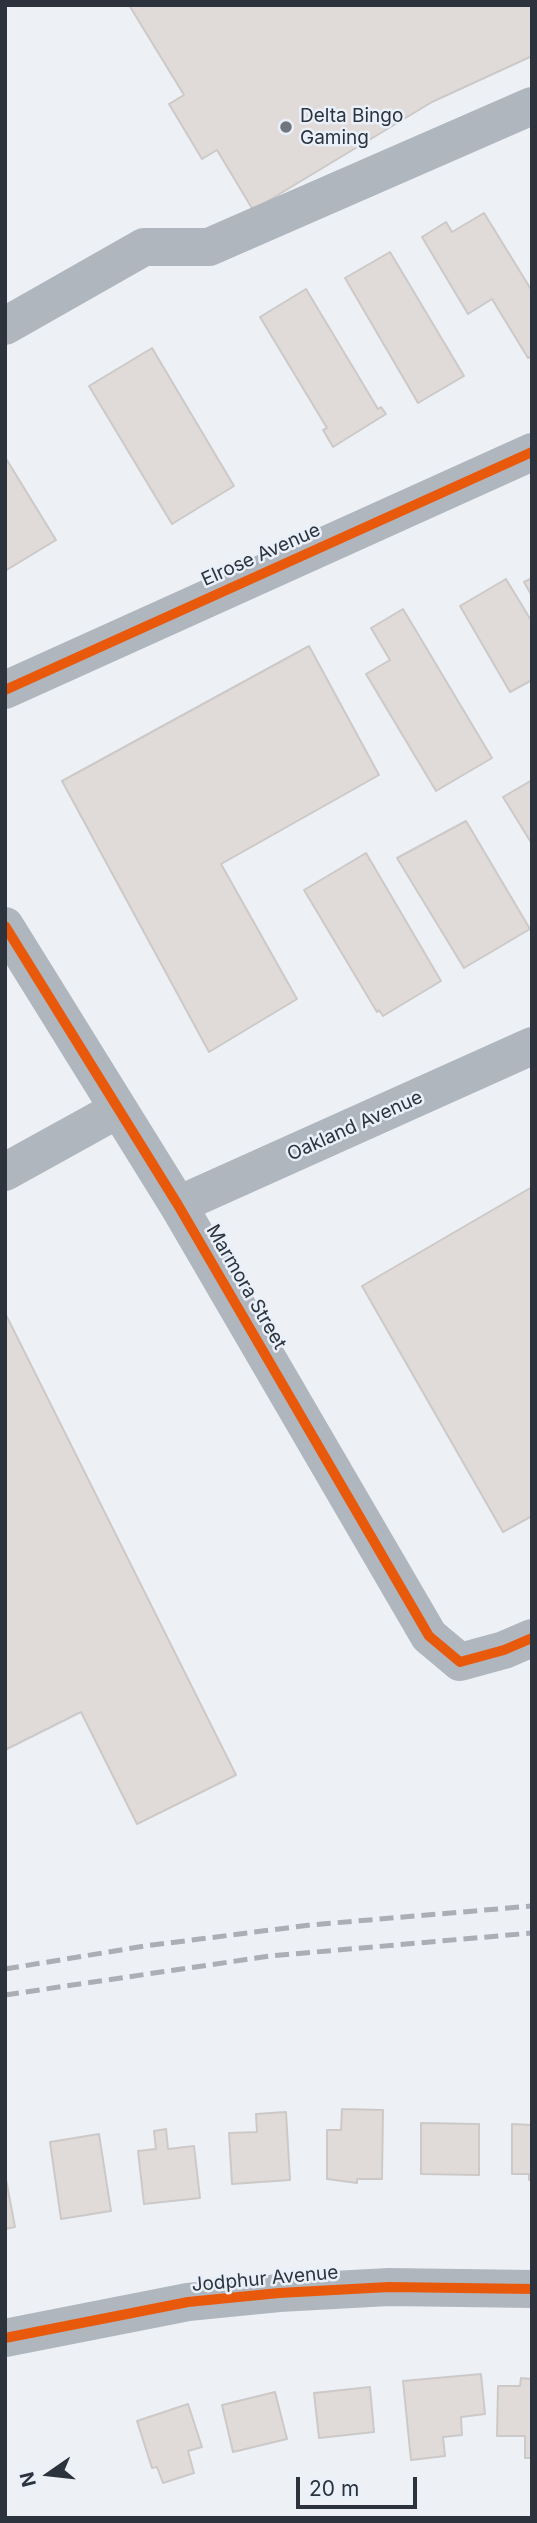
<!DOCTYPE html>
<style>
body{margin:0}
#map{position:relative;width:537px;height:2523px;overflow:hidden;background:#edf1f6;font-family:Inter,sans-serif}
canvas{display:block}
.frame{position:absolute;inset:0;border:7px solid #2c333c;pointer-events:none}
.north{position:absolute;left:14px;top:2439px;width:70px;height:70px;-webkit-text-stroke:5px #e9f0fa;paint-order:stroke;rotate:256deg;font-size:19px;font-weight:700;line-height:28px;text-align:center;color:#2c333c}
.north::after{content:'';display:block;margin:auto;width:24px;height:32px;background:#2c333c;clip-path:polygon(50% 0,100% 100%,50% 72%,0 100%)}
.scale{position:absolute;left:296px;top:2477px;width:121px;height:32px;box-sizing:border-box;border:4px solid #2c333c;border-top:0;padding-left:9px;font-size:21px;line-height:24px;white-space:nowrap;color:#2c333c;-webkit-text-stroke:5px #e9f0fa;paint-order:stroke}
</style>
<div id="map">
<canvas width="537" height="2523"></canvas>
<div class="frame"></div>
<div class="north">N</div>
<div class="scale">20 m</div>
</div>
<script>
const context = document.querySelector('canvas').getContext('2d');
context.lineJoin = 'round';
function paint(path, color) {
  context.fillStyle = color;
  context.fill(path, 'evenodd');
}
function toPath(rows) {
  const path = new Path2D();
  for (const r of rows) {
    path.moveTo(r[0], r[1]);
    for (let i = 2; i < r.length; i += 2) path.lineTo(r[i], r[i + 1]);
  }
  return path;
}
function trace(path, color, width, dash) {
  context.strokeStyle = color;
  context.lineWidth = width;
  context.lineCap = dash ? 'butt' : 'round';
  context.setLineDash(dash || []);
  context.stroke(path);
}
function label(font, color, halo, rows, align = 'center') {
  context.font = font + ' Inter,sans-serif';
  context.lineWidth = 5;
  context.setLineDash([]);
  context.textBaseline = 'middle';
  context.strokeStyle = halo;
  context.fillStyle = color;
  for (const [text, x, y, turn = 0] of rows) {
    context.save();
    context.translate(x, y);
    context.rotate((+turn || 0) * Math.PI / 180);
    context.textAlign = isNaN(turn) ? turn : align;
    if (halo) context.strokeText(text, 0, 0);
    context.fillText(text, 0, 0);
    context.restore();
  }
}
const building = toPath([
 [129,5,532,5,532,56,432,102,253,210,217,150,202,159,169,104,184,95,129,5],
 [484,213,532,291,532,356,528,358,492,299,468,314,422,237,446,222,452,232,484,213],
 [390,252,464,376,418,403,345,278,390,252],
 [306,289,378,409,381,407,386,414,333,447,323,430,327,428,260,317,306,289],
 [152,348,234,486,172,524,89,386,152,348],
 [5,457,56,540,5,571,5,457],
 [532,578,532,596,524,582,532,578],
 [506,579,532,622,532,680,510,692,460,606,506,579],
 [403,609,492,758,436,791,366,674,390,660,371,628,403,609],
 [309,646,379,775,221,864,297,999,209,1052,62,781,309,646],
 [532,780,532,844,503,797,532,780],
 [466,821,530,929,464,968,397,858,466,821],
 [366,853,441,981,383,1016,379,1010,377,1012,304,890,366,853],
 [532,1187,532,1516,503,1532,362,1286,532,1187],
 [5,1313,236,1775,137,1824,81,1712,5,1750,5,1313],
 [342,2109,383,2110,382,2179,357,2179,357,2183,327,2179,327,2130,341,2130,342,2109],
 [286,2112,290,2180,232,2184,229,2133,257,2132,256,2114,286,2112],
 [421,2123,479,2124,479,2175,421,2174,421,2123],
 [512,2124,532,2125,532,2180,529,2180,529,2174,512,2174,512,2124],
 [166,2129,168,2149,194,2146,200,2198,144,2204,138,2151,156,2149,154,2131,166,2129],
 [99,2134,111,2211,61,2219,50,2142,99,2134],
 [5,2174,15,2227,5,2229,5,2174],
 [481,2374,485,2414,461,2417,462,2435,443,2437,445,2456,411,2460,403,2381,481,2374],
 [521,2378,532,2379,532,2458,525,2458,525,2436,497,2436,498,2386,520,2386,521,2378],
 [370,2387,374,2432,319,2438,314,2393,370,2387],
 [275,2392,287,2439,233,2452,222,2405,275,2392],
 [188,2404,202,2447,188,2451,194,2473,163,2483,157,2467,152,2468,137,2421,188,2404]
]);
paint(building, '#e0dbd8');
trace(building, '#ccc9c8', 2);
trace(toPath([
 [5,326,144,247,209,247,532,106],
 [5,690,532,452],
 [5,926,178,1205,429,1636,460,1662,504,1650,532,1638],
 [5,1172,117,1110],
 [178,1205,532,1046],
 [5,2338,188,2302,279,2293,389,2287,532,2289]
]), '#b0b6bd', 38);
trace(toPath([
 [5,1969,145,1946,310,1925,532,1906],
 [5,1995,270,1956,532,1933]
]), '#abafb5', 5, [14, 7]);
trace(toPath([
 [5,690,532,452],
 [5,926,178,1205,429,1636,460,1662,504,1650,532,1638],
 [5,2338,188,2302,279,2293,389,2287,532,2289]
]), '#e8590c', 10);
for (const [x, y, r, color] of [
 [286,127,7,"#70767d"]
]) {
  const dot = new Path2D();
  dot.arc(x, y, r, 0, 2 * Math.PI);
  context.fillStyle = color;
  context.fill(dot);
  trace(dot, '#e9f0fa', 2.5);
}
label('19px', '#2c333c', '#e9f0fa', [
 ["Delta Bingo",300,116],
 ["Gaming",300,138]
], 'left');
label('19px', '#2c333c', '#e9f0fa', [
 ["Elrose Avenue",261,555,-24],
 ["Oakland Avenue",355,1126,-24],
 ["Marmora Street",246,1287,60],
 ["Jodphur Avenue",265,2279,-5]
]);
</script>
